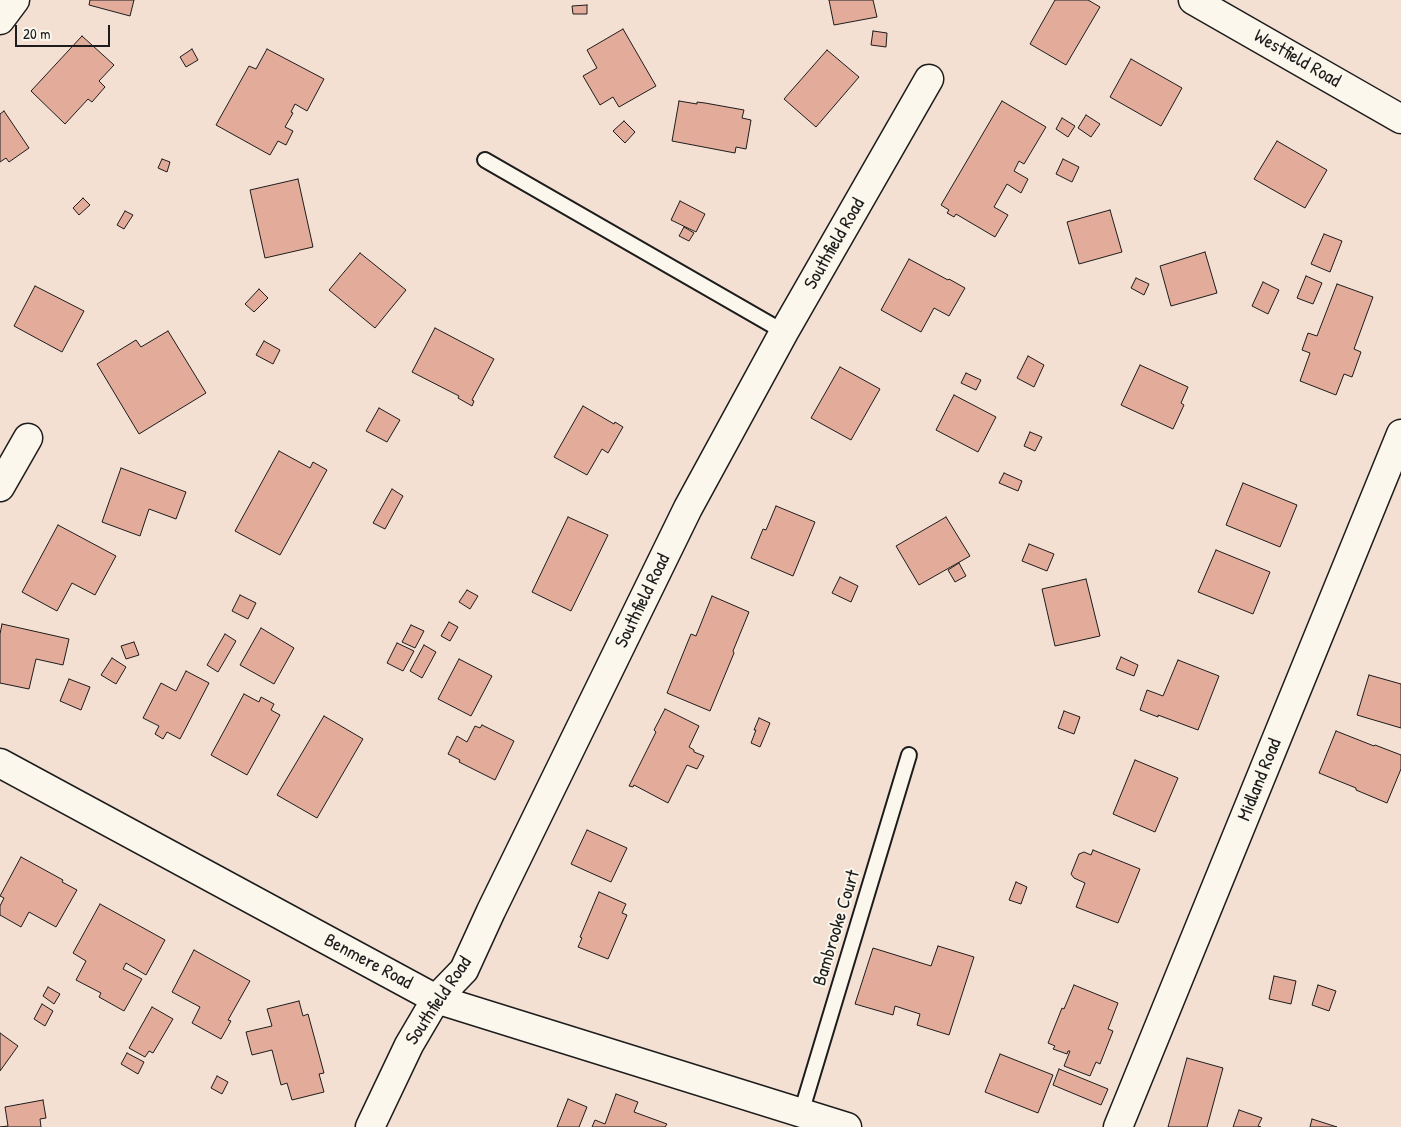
<!DOCTYPE html>
<style>
body{margin:0}
#map{position:relative;width:1401px;height:1127px;overflow:hidden;background:#f4e0d3;font-family:"Patrick Hand",sans-serif}
canvas{display:block}
.scale{position:absolute;left:15px;top:25px;width:95px;height:22px;box-sizing:border-box;border:2px solid #1c1c1c;border-top:0;padding-left:6px;font-size:15px;line-height:18px;white-space:nowrap;color:#1c1c1c;-webkit-text-stroke:4px #fbf7ec;paint-order:stroke}
</style>
<div id="map">
<canvas width="1401" height="1127"></canvas>
<div class="scale">20 m</div>
</div>
<script>
const context = document.querySelector('canvas').getContext('2d');
context.lineJoin = 'round';
function paint(path, color) {
  context.fillStyle = color;
  context.fill(path, 'evenodd');
}
function toPath(rows) {
  const path = new Path2D();
  for (const r of rows) {
    path.moveTo(r[0], r[1]);
    for (let i = 2; i < r.length; i += 2) path.lineTo(r[i], r[i + 1]);
  }
  return path;
}
function trace(path, color, width, dash) {
  context.strokeStyle = color;
  context.lineWidth = width;
  context.lineCap = dash ? 'butt' : 'round';
  context.setLineDash(dash || []);
  context.stroke(path);
}
function label(font, color, halo, rows, align = 'center') {
  context.font = font + ' "Patrick Hand",sans-serif';
  context.lineWidth = 4;
  context.setLineDash([]);
  context.textBaseline = 'middle';
  context.strokeStyle = halo;
  context.fillStyle = color;
  for (const [text, x, y, turn = 0] of rows) {
    context.save();
    context.translate(x, y);
    context.rotate((+turn || 0) * Math.PI / 180);
    context.textAlign = isNaN(turn) ? turn : align;
    if (halo) context.strokeText(text, 0, 0);
    context.fillText(text, 0, 0);
    context.restore();
  }
}
const building = toPath([
 [90,0,134,0,130,16,89,5,90,0],
 [829,0,873,0,877,17,834,25,829,0],
 [1055,0,1088,0,1100,7,1066,65,1030,44,1055,0],
 [587,5,587,14,573,14,572,6,587,5],
 [623,29,656,86,619,107,613,97,600,105,583,76,597,68,587,50,623,29],
 [873,31,887,33,886,47,871,45,873,31],
 [82,36,114,65,99,81,105,87,92,102,88,99,65,124,31,91,82,36],
 [192,49,198,60,186,67,180,57,192,49],
 [267,49,324,79,307,111,295,104,291,112,293,113,285,127,293,131,286,145,278,141,270,155,216,125,249,66,256,69,267,49],
 [827,50,859,77,816,127,784,99,827,50],
 [1131,59,1182,88,1161,126,1110,97,1131,59],
 [679,101,697,104,697,102,705,103,744,110,742,118,751,120,746,149,736,147,735,153,672,141,679,101],
 [1002,101,1046,127,1024,164,1019,161,1014,171,1028,179,1021,193,1007,184,994,207,1008,215,995,237,956,214,954,217,947,213,949,210,941,205,1002,101],
 [4,111,29,148,9,162,6,158,0,162,0,114,4,111],
 [1086,115,1100,124,1091,137,1078,128,1086,115],
 [1062,118,1075,126,1068,137,1056,129,1062,118],
 [624,121,635,132,625,143,613,131,624,121],
 [1277,141,1327,170,1305,208,1254,179,1277,141],
 [162,159,170,162,167,172,158,168,162,159],
 [1063,159,1079,167,1072,182,1056,174,1063,159],
 [298,179,313,247,265,258,250,190,298,179],
 [83,198,90,205,79,215,73,208,83,198],
 [680,201,705,214,696,232,671,220,680,201],
 [1110,210,1122,252,1079,264,1067,222,1110,210],
 [125,211,133,215,124,229,117,225,125,211],
 [684,227,694,233,689,241,679,236,684,227],
 [1324,234,1342,241,1330,272,1311,264,1324,234],
 [1205,252,1217,293,1171,306,1160,266,1205,252],
 [360,253,406,290,375,328,329,290,360,253],
 [909,259,948,280,949,279,965,288,949,316,934,308,921,332,881,310,909,259],
 [1306,276,1322,283,1313,304,1297,298,1306,276],
 [1136,278,1149,284,1144,295,1131,288,1136,278],
 [1263,282,1279,290,1268,314,1252,306,1263,282],
 [1337,284,1373,297,1354,349,1361,352,1352,377,1344,374,1336,395,1300,381,1310,353,1302,350,1308,333,1317,336,1337,284],
 [35,286,84,311,62,352,14,326,35,286],
 [259,289,268,298,254,312,245,304,259,289],
 [435,328,494,359,472,400,474,401,472,406,458,398,459,396,412,372,435,328],
 [168,331,206,393,139,434,97,364,136,340,141,347,168,331],
 [264,341,280,350,273,364,256,355,264,341],
 [1028,356,1044,365,1034,387,1017,378,1028,356],
 [1140,365,1188,387,1181,403,1184,405,1173,429,1121,405,1140,365],
 [840,367,880,389,851,440,811,418,840,367],
 [966,373,981,380,976,390,961,383,966,373],
 [954,395,996,417,978,452,936,430,954,395],
 [583,406,614,424,615,422,623,427,608,453,602,449,587,475,554,457,583,406],
 [379,408,400,420,387,442,366,431,379,408],
 [1030,432,1042,437,1035,451,1024,446,1030,432],
 [279,451,310,468,313,462,327,470,280,555,235,531,279,451],
 [121,468,186,492,176,519,149,509,140,536,102,522,121,468],
 [1004,473,1022,481,1018,491,999,483,1004,473],
 [1243,483,1297,505,1280,547,1226,525,1243,483],
 [392,489,403,496,385,529,373,523,392,489],
 [776,506,815,522,793,576,751,558,763,529,766,530,776,506],
 [568,517,608,535,571,611,532,592,568,517],
 [946,517,970,556,919,585,896,546,946,517],
 [58,525,116,556,95,595,72,583,57,611,22,592,58,525],
 [1029,544,1054,554,1047,571,1022,561,1029,544],
 [1216,550,1270,572,1253,614,1198,592,1216,550],
 [959,563,966,576,955,582,948,570,959,563],
 [840,577,858,586,851,602,832,593,840,577],
 [1086,579,1100,636,1055,646,1042,589,1086,579],
 [467,590,478,596,470,609,459,602,467,590],
 [240,595,256,603,248,619,232,611,240,595],
 [712,596,749,612,733,651,734,653,710,711,667,693,691,634,696,636,712,596],
 [449,622,458,627,450,641,441,636,449,622],
 [2,624,69,639,63,665,36,659,29,689,0,683,0,634,2,624],
 [411,625,424,631,415,648,402,642,411,625],
 [261,628,294,648,274,684,240,665,261,628],
 [225,634,236,641,218,672,207,665,225,634],
 [134,642,139,655,126,659,121,646,134,642],
 [397,643,414,651,403,671,387,663,397,643],
 [424,645,436,652,422,678,410,671,424,645],
 [1121,657,1138,665,1134,676,1116,669,1121,657],
 [112,658,126,667,116,684,101,675,112,658],
 [459,659,492,676,471,716,438,699,459,659],
 [1178,660,1219,676,1198,730,1158,715,1158,717,1140,710,1147,690,1163,696,1178,660],
 [186,671,209,683,180,739,167,732,163,739,155,734,159,726,143,718,161,683,176,691,186,671],
 [1369,675,1401,684,1401,728,1357,715,1369,675],
 [69,679,90,687,81,710,60,701,69,679],
 [244,694,259,702,261,697,274,704,271,710,280,715,247,775,211,755,244,694],
 [665,709,699,726,689,747,694,750,694,752,704,756,697,769,687,765,668,803,634,785,633,787,629,786,656,732,654,730,665,709],
 [1064,711,1080,717,1074,734,1058,728,1064,711],
 [324,716,363,739,317,818,277,795,324,716],
 [759,718,770,723,760,747,751,743,756,730,754,730,759,718],
 [482,725,514,741,495,780,459,762,460,760,448,754,457,736,467,742,475,726,480,728,482,725],
 [1336,731,1374,746,1375,745,1401,755,1401,769,1387,803,1356,790,1356,788,1319,773,1336,731],
 [1135,760,1178,778,1155,832,1113,814,1135,760],
 [587,830,627,848,611,882,571,864,587,830],
 [1093,850,1140,869,1118,923,1076,907,1085,883,1074,878,1071,874,1079,854,1084,852,1091,855,1093,850],
 [21,857,63,880,62,882,77,890,56,927,29,912,21,927,0,915,0,906,4,898,0,896,21,857],
 [1016,882,1027,887,1021,904,1009,900,1016,882],
 [599,892,626,904,622,913,627,915,608,959,578,947,582,938,580,937,599,892],
 [100,904,165,940,146,975,126,963,123,969,142,979,124,1011,99,997,101,993,76,980,86,961,73,953,100,904],
 [938,946,974,957,949,1035,917,1025,920,1014,895,1006,893,1015,855,1004,873,948,931,966,938,946],
 [194,950,250,981,228,1020,231,1021,221,1039,192,1023,200,1007,172,992,194,950],
 [1274,976,1296,981,1291,1004,1269,999,1274,976],
 [1074,985,1118,1003,1108,1029,1113,1031,1100,1064,1096,1062,1090,1076,1064,1066,1070,1051,1068,1051,1067,1054,1053,1049,1055,1046,1048,1043,1062,1008,1064,1009,1074,985],
 [1318,985,1336,991,1329,1011,1312,1005,1318,985],
 [48,987,60,994,54,1004,43,996,48,987],
 [299,1001,303,1016,308,1014,324,1073,319,1074,324,1092,292,1100,287,1083,281,1085,272,1050,252,1055,246,1032,272,1026,267,1009,299,1001],
 [42,1004,53,1011,45,1026,34,1019,42,1004],
 [152,1007,173,1019,153,1053,149,1051,145,1057,129,1048,152,1007],
 [0,1033,18,1046,0,1071,0,1033],
 [127,1053,144,1062,138,1074,121,1064,127,1053],
 [1000,1054,1053,1075,1038,1113,985,1092,1000,1054],
 [1187,1058,1223,1068,1207,1127,1168,1127,1187,1058],
 [1059,1069,1108,1089,1101,1105,1053,1085,1059,1069],
 [217,1076,228,1082,222,1094,211,1088,217,1076],
 [616,1094,638,1102,634,1112,667,1124,665,1127,592,1127,595,1120,605,1124,616,1094],
 [568,1099,587,1107,579,1127,557,1127,568,1099],
 [43,1100,46,1118,40,1119,41,1127,0,1127,8,1126,5,1107,43,1100],
 [1239,1110,1262,1118,1258,1126,1261,1127,1233,1127,1239,1110],
 [1312,1119,1337,1127,1310,1127,1312,1119]
]);
paint(building, '#e3ac9a');
trace(building, '#1c1c1c', 1);
const service = toPath([
 [485,160,784,332],
 [801,1113,909,755]
]);
const minor = toPath([
 [1193,0,1401,119],
 [0,20,15,0],
 [0,487,28,438],
 [0,763,436,999,847,1127],
 [370,1127,409,1045,436,999,464,970,491,911,688,508,784,332,929,79],
 [1118,1127,1401,434]
]);
trace(service, '#1c1c1c', 18);
trace(minor, '#1c1c1c', 31);
trace(service, '#fbf7ec', 14);
trace(minor, '#fbf7ec', 28);
label('19px', '#1c1c1c', '#fbf7ec', [
 ["Westfield Road",1297,59,30],
 ["Southfield Road",835,244,-60],
 ["Southfield Road",643,601,-64],
 ["Midland Road",1260,780,-68],
 ["Bambrooke Court",837,928,-73],
 ["Benmere Road",368,962,28],
 ["Southfield Road",439,1001,-56]
]);
</script>
